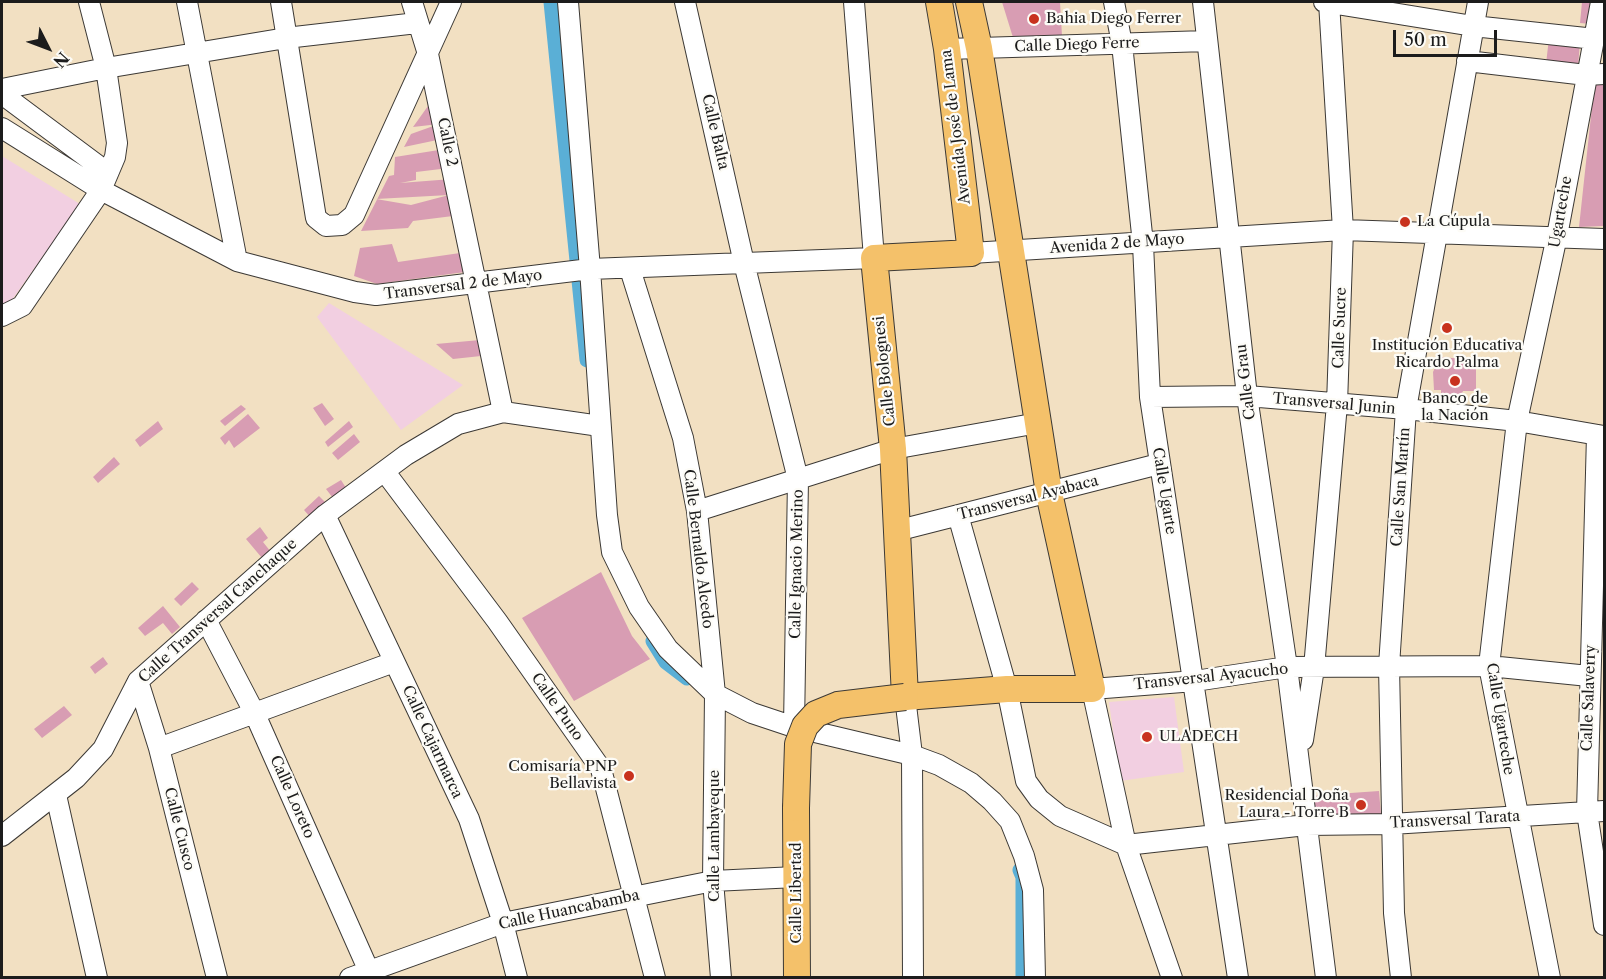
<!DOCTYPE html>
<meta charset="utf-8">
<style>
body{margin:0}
#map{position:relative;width:1606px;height:979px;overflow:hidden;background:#f2e0c2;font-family:"Libre Caslon Text",serif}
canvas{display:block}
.frame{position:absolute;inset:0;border:3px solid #1c1c1c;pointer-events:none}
.north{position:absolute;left:18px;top:18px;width:60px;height:60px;-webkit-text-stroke:4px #fdfcf7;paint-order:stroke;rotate:132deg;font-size:16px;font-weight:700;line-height:24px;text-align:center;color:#1c1c1c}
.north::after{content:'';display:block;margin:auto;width:21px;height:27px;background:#1c1c1c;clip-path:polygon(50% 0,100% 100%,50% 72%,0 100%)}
.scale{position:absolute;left:1393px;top:30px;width:104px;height:27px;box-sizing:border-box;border:3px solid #1c1c1c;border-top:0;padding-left:8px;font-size:18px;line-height:21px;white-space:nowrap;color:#1c1c1c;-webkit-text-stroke:4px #fdfcf7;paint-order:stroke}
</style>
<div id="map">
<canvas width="1606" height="979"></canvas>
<div class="frame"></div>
<div class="north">N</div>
<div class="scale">50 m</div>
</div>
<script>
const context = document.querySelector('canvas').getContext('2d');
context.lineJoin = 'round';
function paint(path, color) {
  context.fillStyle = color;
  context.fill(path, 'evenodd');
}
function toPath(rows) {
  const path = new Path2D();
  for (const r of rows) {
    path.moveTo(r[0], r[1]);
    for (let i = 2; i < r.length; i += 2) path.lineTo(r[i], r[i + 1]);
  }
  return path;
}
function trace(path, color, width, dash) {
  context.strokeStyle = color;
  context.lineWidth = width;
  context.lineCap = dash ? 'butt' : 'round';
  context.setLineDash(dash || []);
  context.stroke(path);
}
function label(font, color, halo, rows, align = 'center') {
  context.font = font + ' "Libre Caslon Text",serif';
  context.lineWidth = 4.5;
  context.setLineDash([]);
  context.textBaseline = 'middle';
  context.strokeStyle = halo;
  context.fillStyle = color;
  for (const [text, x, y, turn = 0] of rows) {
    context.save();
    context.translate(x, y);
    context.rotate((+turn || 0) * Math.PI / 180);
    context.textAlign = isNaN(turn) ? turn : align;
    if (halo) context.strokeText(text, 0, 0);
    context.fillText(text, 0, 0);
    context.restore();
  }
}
paint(toPath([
 [2,156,80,204,12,300,2,305],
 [329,303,463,385,401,430,317,317],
 [1174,697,1184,772,1120,781,1109,702]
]), '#f2cfe1');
trace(toPath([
 [551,2,587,360],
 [653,641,666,662,687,678],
 [1020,870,1023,877,1023,978]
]), '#5aafd6', 15);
paint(toPath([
 [1002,2,1060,2,1062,36,1015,44],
 [1582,2,1593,2,1591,24,1580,23],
 [1549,38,1580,42,1578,67,1546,64],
 [1595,79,1604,79,1604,226,1579,227],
 [433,99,439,124,442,139,404,147,411,134,439,124,413,127],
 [445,149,449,168,416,172,416,180,400,183,452,179,453,216,413,221,408,228,361,231,389,176,394,175,395,157],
 [449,195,411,205,376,199],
 [392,244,398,262,460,253,465,272,377,284,354,276,360,248],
 [480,340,481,356,453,359,436,344],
 [1440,357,1476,360,1476,391,1463,391,1460,398,1441,396,1441,390,1434,390,1433,372],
 [322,403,334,419,325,426,313,408],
 [241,405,246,409,225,426,220,421],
 [248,414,260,428,234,448,229,440,225,445,220,438],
 [158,421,163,429,140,447,135,440],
 [349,421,353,427,328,447,325,442],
 [354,434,360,442,338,460,332,453],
 [114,457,120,464,98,483,93,477],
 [341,480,348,491,336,502,326,489],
 [319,496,327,504,311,518,304,510],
 [260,527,268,538,263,542,271,552,262,558,246,539],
 [601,572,632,636,650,659,574,701,522,618],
 [192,582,199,589,181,606,174,599],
 [163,606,180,627,172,634,163,623,145,636,138,628],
 [103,657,108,664,95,674,90,667],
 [64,706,72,715,42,738,34,729],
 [1379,791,1381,815,1310,821,1308,796]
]), '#d89db3');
const minor = toPath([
 [187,2,237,261],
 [281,2,316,218,326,226,342,225,354,215,451,2],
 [412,2,428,54,503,412],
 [568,2,590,269,607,515,612,552,639,607,668,649,715,694,752,713,794,727,912,755,939,765,971,783,992,801,1010,821,1024,856,1033,890,1035,978],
 [685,2,744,263,798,479,794,727],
 [1114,2,1122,44,1143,244,1150,397,1238,978],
 [1203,2,1247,396,1287,667,1326,978],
 [1324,2,1473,26,1595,39],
 [947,49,1207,41],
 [1467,61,1586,75,1604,74],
 [2,89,106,68,286,38,417,23],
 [2,94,108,173],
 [2,128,101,190,237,261,355,292,376,295,590,269,874,258,854,2],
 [971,253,1343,230,1604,239],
 [630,269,683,438,697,511,715,694,713,881,721,978],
 [2,316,22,306,101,190,115,157,117,143,106,68,89,2],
 [1150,397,1247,396,1406,409,1517,421,1604,436],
 [1597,435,1587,812,1604,925],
 [385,472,497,621,601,769,655,978],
 [697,511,893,449,1038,423],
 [325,515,469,819,503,923,517,978],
 [958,515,1007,689,1026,781,1039,799,1060,816,1126,845,1306,825,1391,824,1604,811],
 [896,531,1159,464],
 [206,620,254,712,372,978],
 [138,681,159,748,217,978],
 [905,697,912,755,913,978],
 [1303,740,1314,668,1337,404,1343,230,1329,2],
 [159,748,394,662],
 [56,795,97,978],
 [2,836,76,778,103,749,138,681,325,515,406,455,458,424,503,412,600,426],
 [350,978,503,923,713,881,796,877],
 [1172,978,1126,845,1092,689,1195,681,1287,667,1489,666,1589,676],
 [1401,978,1394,913,1389,666,1406,409,1478,2],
 [1550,978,1489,666,1517,421,1557,236,1601,2]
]);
const major = toPath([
 [939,2,947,49,971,253,874,258,893,449,905,697,1007,689,1092,689,1049,493,979,48,969,2],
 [796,808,797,978]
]);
trace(minor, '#3c3935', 22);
trace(major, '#3c3935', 28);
trace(minor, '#fff', 20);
trace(major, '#f4c16a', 26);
const majorBridge = toPath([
 [796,808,798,744,805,726,816,714,838,705,905,697]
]);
trace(majorBridge, '#3c3935', 28, []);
trace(majorBridge, '#f4c16a', 26);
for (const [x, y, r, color] of [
 [1034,19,6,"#c8321e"],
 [1405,222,6,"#c8321e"],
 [1447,328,6,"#c8321e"],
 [1455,381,6,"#c8321e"],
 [1147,737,6,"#c8321e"],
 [629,776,6,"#c8321e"],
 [1361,805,6,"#c8321e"]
]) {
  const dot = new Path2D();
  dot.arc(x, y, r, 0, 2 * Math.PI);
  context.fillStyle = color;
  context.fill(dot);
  trace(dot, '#fdfcf7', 2);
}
label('15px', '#1c1c1c', '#fdfcf7', [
 ["Bahia Diego Ferrer",1046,19],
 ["La Cúpula",1417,222],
 ["Institución Educativa",1447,346,"center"],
 ["Ricardo Palma",1447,363,"center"],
 ["Banco de",1455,399,"center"],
 ["la Nación",1455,416,"center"],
 ["ULADECH",1159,737],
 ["Comisaría PNP",617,767,"right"],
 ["Bellavista",617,784,"right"],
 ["Residencial Doña",1349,796,"right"],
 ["Laura - Torre B",1349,813,"right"]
], 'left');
label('15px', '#1c1c1c', '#fdfcf7', [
 ["Calle Diego Ferre",1077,45,-2],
 ["Avenida José de Lama",956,127,-97],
 ["Calle Balta",715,132,77],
 ["Calle 2",447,142,78],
 ["Ugarteche",1561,212,-80],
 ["Avenida 2 de Mayo",1117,244,-4],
 ["Transversal 2 de Mayo",463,285,-7],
 ["Calle Sucre",1340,328,-88],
 ["Calle Bolognesi",885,371,-96],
 ["Calle Grau",1246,382,-97],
 ["Transversal Junin",1334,404,5],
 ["Calle San Martín",1401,487,-86],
 ["Calle Ugarte",1164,491,81],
 ["Transversal Ayabaca",1028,498,-14],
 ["Calle Bernaldo Alcedo",698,549,83],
 ["Calle Ignacio Merino",797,564,-89],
 ["Calle Transversal Canchaque",218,611,-42],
 ["Transversal Ayacucho",1211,677,-6],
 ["Calle Salaverry",1589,698,-88],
 ["Calle Puno",557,707,55],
 ["Calle Ugarteche",1500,719,81],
 ["Calle Cajarmarca",432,742,65],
 ["Calle Loreto",292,797,66],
 ["Transversal Tarata",1455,820,-3],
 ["Calle Cusco",179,829,76],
 ["Calle Lambayeque",715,836,-90],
 ["Calle Libertad",797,893,-90],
 ["Calle Huancabamba",569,910,-12]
]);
</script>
